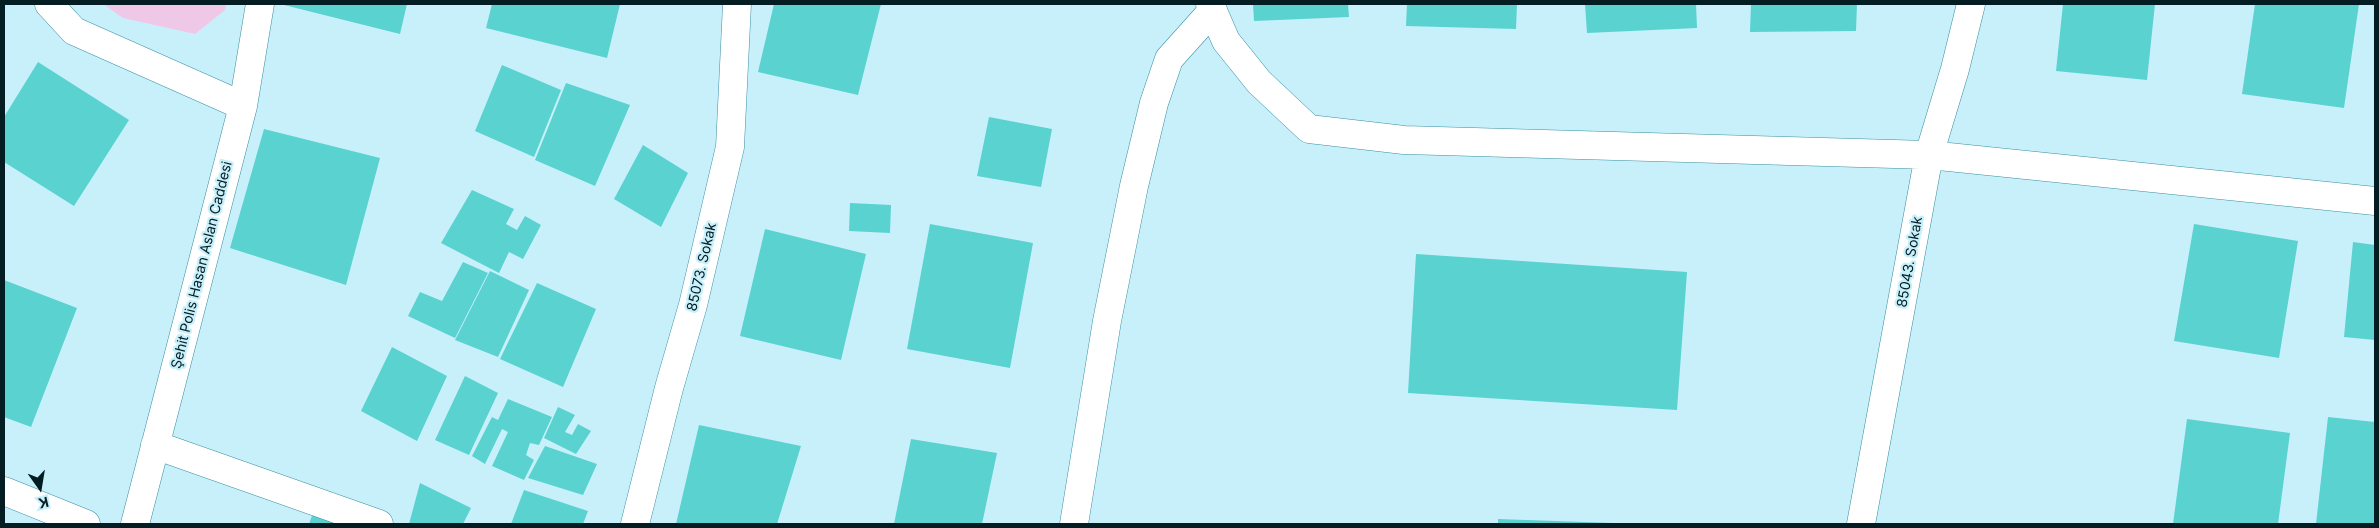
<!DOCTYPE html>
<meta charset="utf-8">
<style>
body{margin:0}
#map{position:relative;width:2379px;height:528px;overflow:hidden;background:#c8f0fa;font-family:Inter,sans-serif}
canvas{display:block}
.frame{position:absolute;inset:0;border:5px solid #041d23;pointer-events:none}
.north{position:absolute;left:15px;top:463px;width:50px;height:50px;-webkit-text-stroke:4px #c8f0fa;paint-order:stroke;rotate:167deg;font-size:14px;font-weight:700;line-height:20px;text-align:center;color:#041d23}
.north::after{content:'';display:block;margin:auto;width:18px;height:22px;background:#041d23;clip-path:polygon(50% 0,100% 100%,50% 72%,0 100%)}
</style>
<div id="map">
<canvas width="2379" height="528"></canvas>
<div class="frame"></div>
<div class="north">K</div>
</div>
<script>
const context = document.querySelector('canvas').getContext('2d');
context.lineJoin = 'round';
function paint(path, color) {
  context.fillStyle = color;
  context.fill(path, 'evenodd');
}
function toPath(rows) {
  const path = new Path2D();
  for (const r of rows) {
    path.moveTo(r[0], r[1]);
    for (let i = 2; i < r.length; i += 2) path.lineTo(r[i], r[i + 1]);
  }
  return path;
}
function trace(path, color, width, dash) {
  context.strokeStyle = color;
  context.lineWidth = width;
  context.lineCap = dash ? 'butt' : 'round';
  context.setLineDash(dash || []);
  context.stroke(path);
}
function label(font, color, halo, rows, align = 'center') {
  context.font = font + ' Inter,sans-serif';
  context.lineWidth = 4.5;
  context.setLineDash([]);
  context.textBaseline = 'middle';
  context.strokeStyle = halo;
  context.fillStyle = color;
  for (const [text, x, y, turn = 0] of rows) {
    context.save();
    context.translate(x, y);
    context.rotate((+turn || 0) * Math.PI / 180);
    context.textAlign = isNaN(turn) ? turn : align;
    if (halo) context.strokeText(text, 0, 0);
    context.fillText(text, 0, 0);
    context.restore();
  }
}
paint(toPath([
 [103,4,226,4,225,10,195,34,123,18]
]), '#f0c8e7');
paint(toPath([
 [280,4,407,4,400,34],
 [492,4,620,4,607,58,486,28],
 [774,4,881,4,858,95,758,72],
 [1253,4,1348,4,1349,17,1254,21],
 [1407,4,1517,4,1516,29,1406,26],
 [1585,4,1696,4,1697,28,1587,33],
 [1751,4,1857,4,1856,31,1750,32],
 [2063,4,2155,4,2147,80,2056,71],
 [2255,4,2359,4,2344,108,2242,94],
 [38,62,129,120,74,206,4,162,4,117],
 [502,65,561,90,534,157,475,131],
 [566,83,630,105,595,186,535,160],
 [989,117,1052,129,1041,187,977,176],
 [264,129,380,158,346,285,230,248],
 [643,145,688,173,661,227,614,199],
 [472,190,514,209,506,224,517,230,525,216,541,225,523,259,509,252,499,273,441,243],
 [850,203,891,205,890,233,849,231],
 [930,224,1033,243,1010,368,907,349],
 [2194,224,2298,241,2279,358,2174,341],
 [765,229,866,254,841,360,740,336],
 [2353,242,2375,245,2375,340,2344,337],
 [1416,254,1687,272,1677,410,1408,393],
 [463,262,488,273,455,338,408,316,420,292,442,301],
 [490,271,529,290,498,357,455,340],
 [4,280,77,308,31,427,4,417],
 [537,283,596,309,563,387,500,359],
 [392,347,447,376,417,441,361,411],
 [465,376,498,393,469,455,435,440],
 [508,399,552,417,539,445,530,443,526,455,534,460,524,480,492,466,508,432,502,429,485,464,472,456,492,417,498,420],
 [558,407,575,415,565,432,572,435,578,424,591,431,576,454,544,438],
 [2328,417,2375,422,2375,524,2316,524],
 [2187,419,2290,433,2278,524,2173,524],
 [699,425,801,446,777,524,676,524],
 [911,439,997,453,982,524,894,524],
 [545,446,597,464,583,495,528,478],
 [420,483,471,508,463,524,409,524],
 [524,490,588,511,583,524,511,524],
 [314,510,349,524,309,524],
 [1498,519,1613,523,1613,524,1498,524]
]), '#59d2d0');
const minor = toPath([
 [49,4,74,31,243,106],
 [1210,4,1226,41,1259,82,1309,129,1404,140,1929,155,2375,201],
 [155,445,379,524],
 [4,491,86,524],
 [135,524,243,106,260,4],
 [635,524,669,388,693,305,730,147,737,4],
 [1074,524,1107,321,1134,186,1154,103,1169,59,1213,10],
 [1861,524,1929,155,1955,69,1971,4]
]);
trace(minor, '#3990a2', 29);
trace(minor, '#fff', 28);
label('14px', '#041d23', '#c8f0fa', [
 ["85043. Sokak",1910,262,-80],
 ["Şehit Polis Hasan Aslan Caddesi",202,265,-76],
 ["85073. Sokak",702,267,-77]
]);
</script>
